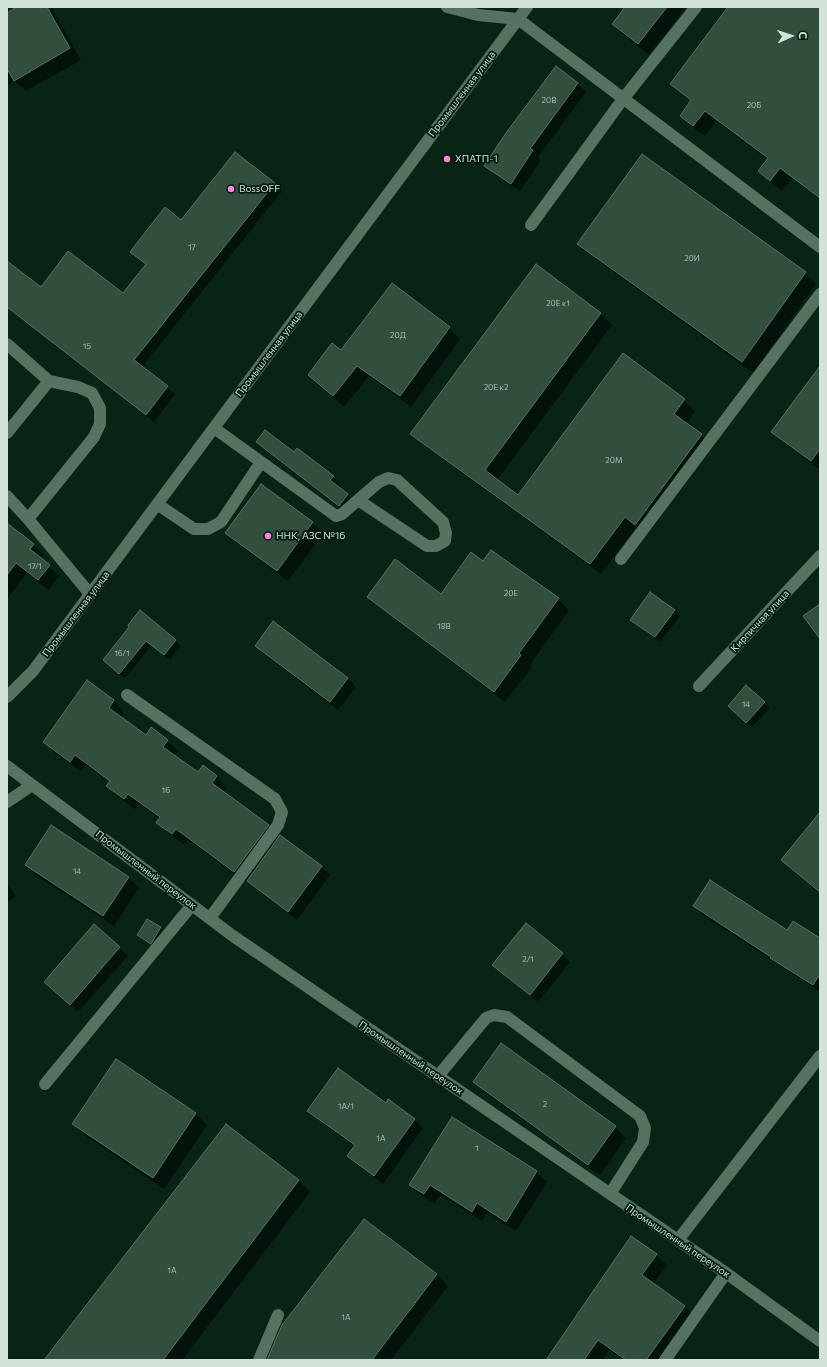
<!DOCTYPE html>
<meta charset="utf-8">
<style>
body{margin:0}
#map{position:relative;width:827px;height:1367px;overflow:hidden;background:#072415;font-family:Commissioner,sans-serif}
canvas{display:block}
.frame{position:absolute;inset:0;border:8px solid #d3e3d9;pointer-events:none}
.north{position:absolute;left:771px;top:16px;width:40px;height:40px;-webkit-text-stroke:3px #001a0c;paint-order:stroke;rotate:87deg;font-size:11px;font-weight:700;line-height:16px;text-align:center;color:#d3e3d9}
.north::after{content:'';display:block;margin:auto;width:14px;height:18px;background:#d3e3d9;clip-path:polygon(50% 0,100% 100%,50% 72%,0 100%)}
</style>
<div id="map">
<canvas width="827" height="1367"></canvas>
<div class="frame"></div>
<div class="north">С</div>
</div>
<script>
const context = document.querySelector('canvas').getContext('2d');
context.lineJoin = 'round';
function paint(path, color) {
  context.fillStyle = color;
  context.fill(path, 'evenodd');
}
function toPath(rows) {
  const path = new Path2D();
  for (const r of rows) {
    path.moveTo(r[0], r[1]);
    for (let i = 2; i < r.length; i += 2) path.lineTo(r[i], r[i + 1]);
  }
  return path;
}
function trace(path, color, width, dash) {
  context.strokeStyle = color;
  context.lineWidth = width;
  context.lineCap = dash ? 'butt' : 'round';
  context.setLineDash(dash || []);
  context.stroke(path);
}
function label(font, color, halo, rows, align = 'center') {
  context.font = font + ' Commissioner,sans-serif';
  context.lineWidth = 3.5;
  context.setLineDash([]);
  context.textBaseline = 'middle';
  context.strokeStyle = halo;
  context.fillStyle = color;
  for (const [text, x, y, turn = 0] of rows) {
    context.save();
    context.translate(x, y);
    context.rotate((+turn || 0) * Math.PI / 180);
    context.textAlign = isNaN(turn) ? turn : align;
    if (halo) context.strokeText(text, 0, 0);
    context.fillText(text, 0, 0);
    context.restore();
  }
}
paint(toPath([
 [19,7,51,7,81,60,26,91,15,81,7,85,7,14],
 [626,7,686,7,649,55,624,35,613,24],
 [729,7,820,7,820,199,792,178,782,191,770,182,759,171,768,160,716,121,705,136,692,127,681,116,691,102,671,84],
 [556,67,578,84,586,92,538,157,541,160,520,191,494,174,486,166],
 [642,155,805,273,816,284,753,373,590,255,579,244],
 [274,184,282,191,142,367,175,394,154,422,7,307,7,262,41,288,123,295,146,265,131,252,181,221],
 [536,266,601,314,612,325,497,480,519,496,623,354,684,400,695,411,686,424,701,435,712,446,647,535,636,527,601,574,423,444,412,434],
 [449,328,460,339,411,407,369,376,344,407,309,375,341,351],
 [820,368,820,470,784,443,773,432],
 [257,441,294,454,333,476,341,485,339,488,356,503,347,513,265,450],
 [312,523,323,534,288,581,238,544,227,533],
 [7,524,33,545,44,555,41,559,59,576,49,590,27,573,7,599],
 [483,562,558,599,569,610,530,665,532,667,505,702,380,607,369,596,441,595],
 [674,610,680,616,660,642,631,619],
 [140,612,181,646,170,660,152,645,125,678,109,665],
 [256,645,348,678,356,687,338,710,264,654],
 [87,682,114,701,124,712,120,717,146,736,167,741,178,751,174,756,198,774,203,767,217,777,227,788,224,792,268,825,280,837,321,867,330,875,297,920,256,889,247,880,245,882,187,839,183,844,168,833,157,823,160,819,139,803,135,809,118,797,107,786,110,782,86,765,81,771,54,752,44,741],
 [764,703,770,708,752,727,734,711],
 [820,813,820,893,782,860],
 [26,865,128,877,139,888,114,926,37,876],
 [7,883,16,896,7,903],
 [694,906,787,932,820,939,820,992,780,966,775,962,702,915],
 [94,926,128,956,78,1012,45,982],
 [160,928,162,931,153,945,138,935],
 [562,954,570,962,538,1002,502,973,494,965],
 [116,1060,196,1114,207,1125,164,1189,84,1135,73,1124],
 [475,1082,615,1127,626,1138,600,1175,486,1093],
 [388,1101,415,1120,423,1128,383,1184,357,1164,348,1156,355,1147,317,1119,308,1110,386,1104],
 [452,1118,537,1172,547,1182,516,1231,487,1213,482,1221,440,1195,434,1204,421,1195,410,1185],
 [226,1126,299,1181,310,1192,182,1360,45,1360],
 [364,1220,437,1275,448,1286,391,1360,268,1360],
 [656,1255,667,1265,653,1284,684,1306,695,1317,664,1360,623,1360,609,1350,602,1360,547,1360]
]), '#0007');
const building = toPath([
 [17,7,47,7,70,48,14,81,7,69,7,13,17,7],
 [625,7,667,7,638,44,612,24,625,7],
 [728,7,820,7,820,198,780,168,770,181,758,171,768,158,705,111,693,126,680,116,691,100,670,84,728,7],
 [556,66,578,83,530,149,533,150,511,184,484,166,506,133,556,66],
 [235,152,275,183,134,360,168,386,146,415,7,307,7,261,41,287,68,251,123,293,146,264,130,252,165,207,181,220,235,152],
 [642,154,806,272,742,362,577,244,642,154],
 [536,264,601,313,485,470,518,495,623,353,685,399,674,414,702,434,635,525,625,517,590,564,410,434,536,264],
 [392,283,450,327,400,396,357,366,333,396,308,375,332,343,341,350,392,283],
 [820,366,820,449,811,461,771,432,820,366],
 [265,430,294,452,297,448,334,476,330,480,348,494,339,506,256,442,265,430],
 [261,484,313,522,277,571,225,533,261,484],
 [7,523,34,544,30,549,50,565,38,580,16,563,7,575,7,523],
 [491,550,559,598,519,653,521,655,494,692,367,597,395,559,441,594,471,552,483,561,491,550],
 [650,592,675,610,655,637,630,620,650,592],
 [820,604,820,639,803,616,820,604],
 [140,610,176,640,164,655,146,641,119,674,103,660,129,627,128,625,140,610],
 [273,621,348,678,330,702,255,646,273,621],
 [87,680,114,700,109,708,146,735,151,727,168,740,163,747,198,772,203,765,217,776,212,783,269,825,234,872,176,829,172,834,156,823,160,817,128,794,124,799,106,786,110,781,75,755,70,762,43,742,87,680],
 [746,685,765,702,746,723,728,706,746,685],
 [820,812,820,892,781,860,820,812],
 [51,825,129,877,103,916,25,865,51,825],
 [280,835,322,866,288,912,247,881,280,835],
 [710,880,787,930,793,921,820,938,820,974,813,985,770,958,771,957,693,906,710,880],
 [147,919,161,927,151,944,137,935,147,919],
 [526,923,563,953,530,995,492,965,526,923],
 [94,924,120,947,70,1005,44,982,94,924],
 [501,1043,616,1126,588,1165,473,1082,501,1043],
 [116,1059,196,1113,153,1178,72,1124,116,1059],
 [338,1068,386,1103,388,1099,415,1119,374,1176,347,1156,355,1145,307,1111,338,1068],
 [452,1117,537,1171,506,1222,477,1203,472,1212,430,1185,424,1194,409,1185,452,1117],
 [226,1124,299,1180,163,1360,44,1360,226,1124],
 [364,1219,437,1274,372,1360,267,1360,282,1325,364,1219],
 [631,1236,657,1254,642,1275,685,1306,646,1360,626,1360,598,1340,584,1360,546,1360,631,1236]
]);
paint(building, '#324f3d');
trace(building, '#577462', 1);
trace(toPath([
 [447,7,478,15,518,19,820,247],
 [531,225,623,99,696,7],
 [7,344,49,381,78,387,92,393,100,408,100,424,94,437,28,519],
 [214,428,336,516,342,514,358,500,379,482,388,478,397,480,443,522,446,533,445,541,436,546,427,546,358,500],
 [7,433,49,381],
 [7,496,28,519,90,594],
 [157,504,194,529,208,529,221,522,261,462],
 [621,559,820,294],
 [699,686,820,556],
 [127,695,275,799,282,812,278,825,210,918],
 [7,697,33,671,527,7],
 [7,766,233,936,726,1273,820,1341],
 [7,802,32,785],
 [438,1076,486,1018,494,1015,507,1017,640,1116,645,1128,643,1142,610,1194],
 [45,1084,192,905],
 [678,1240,820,1056],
 [259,1360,278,1315],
 [665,1360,726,1273]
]), '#557360', 12);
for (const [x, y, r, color] of [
 [447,159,4,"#fd86e1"],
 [231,189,4,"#fd86e1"],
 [268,536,4,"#fd86e1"]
]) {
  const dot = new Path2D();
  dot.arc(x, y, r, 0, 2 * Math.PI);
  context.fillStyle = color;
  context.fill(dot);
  trace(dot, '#001a0c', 1.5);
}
label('8px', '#abbeb2', null, [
 ["20В",549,100],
 ["20Б",754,105],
 ["17",192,247],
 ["20И",692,258],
 ["20Е к1",558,303],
 ["20Д",398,335],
 ["15",87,346],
 ["20Е к2",496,387],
 ["20М",614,460],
 ["17/1",35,566],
 ["20Е",511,593],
 ["18В",444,626],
 ["16/1",122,653],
 ["14",746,704],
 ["16",166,790],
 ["14",77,871],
 ["2/1",528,959],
 ["2",545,1104],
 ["1А/1",346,1106],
 ["1А",381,1138],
 ["1",477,1148],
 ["1А",172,1270],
 ["1А",346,1317]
]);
label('10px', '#d3e3d9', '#001a0c', [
 ["Промышленная улица",462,94,-53],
 ["Промышленная улица",269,354,-53],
 ["Промышленная улица",76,614,-53],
 ["Кирпичная улица",760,621,-47],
 ["Промышленный переулок",146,870,37],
 ["Промышленный переулок",411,1058,34],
 ["Промышленный переулок",678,1241,34]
]);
label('10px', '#d3e3d9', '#001a0c', [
 ["ХПАТП-1",455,159],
 ["BossOFF",239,189],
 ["ННК, АЗС №16",276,536]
], 'left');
</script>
